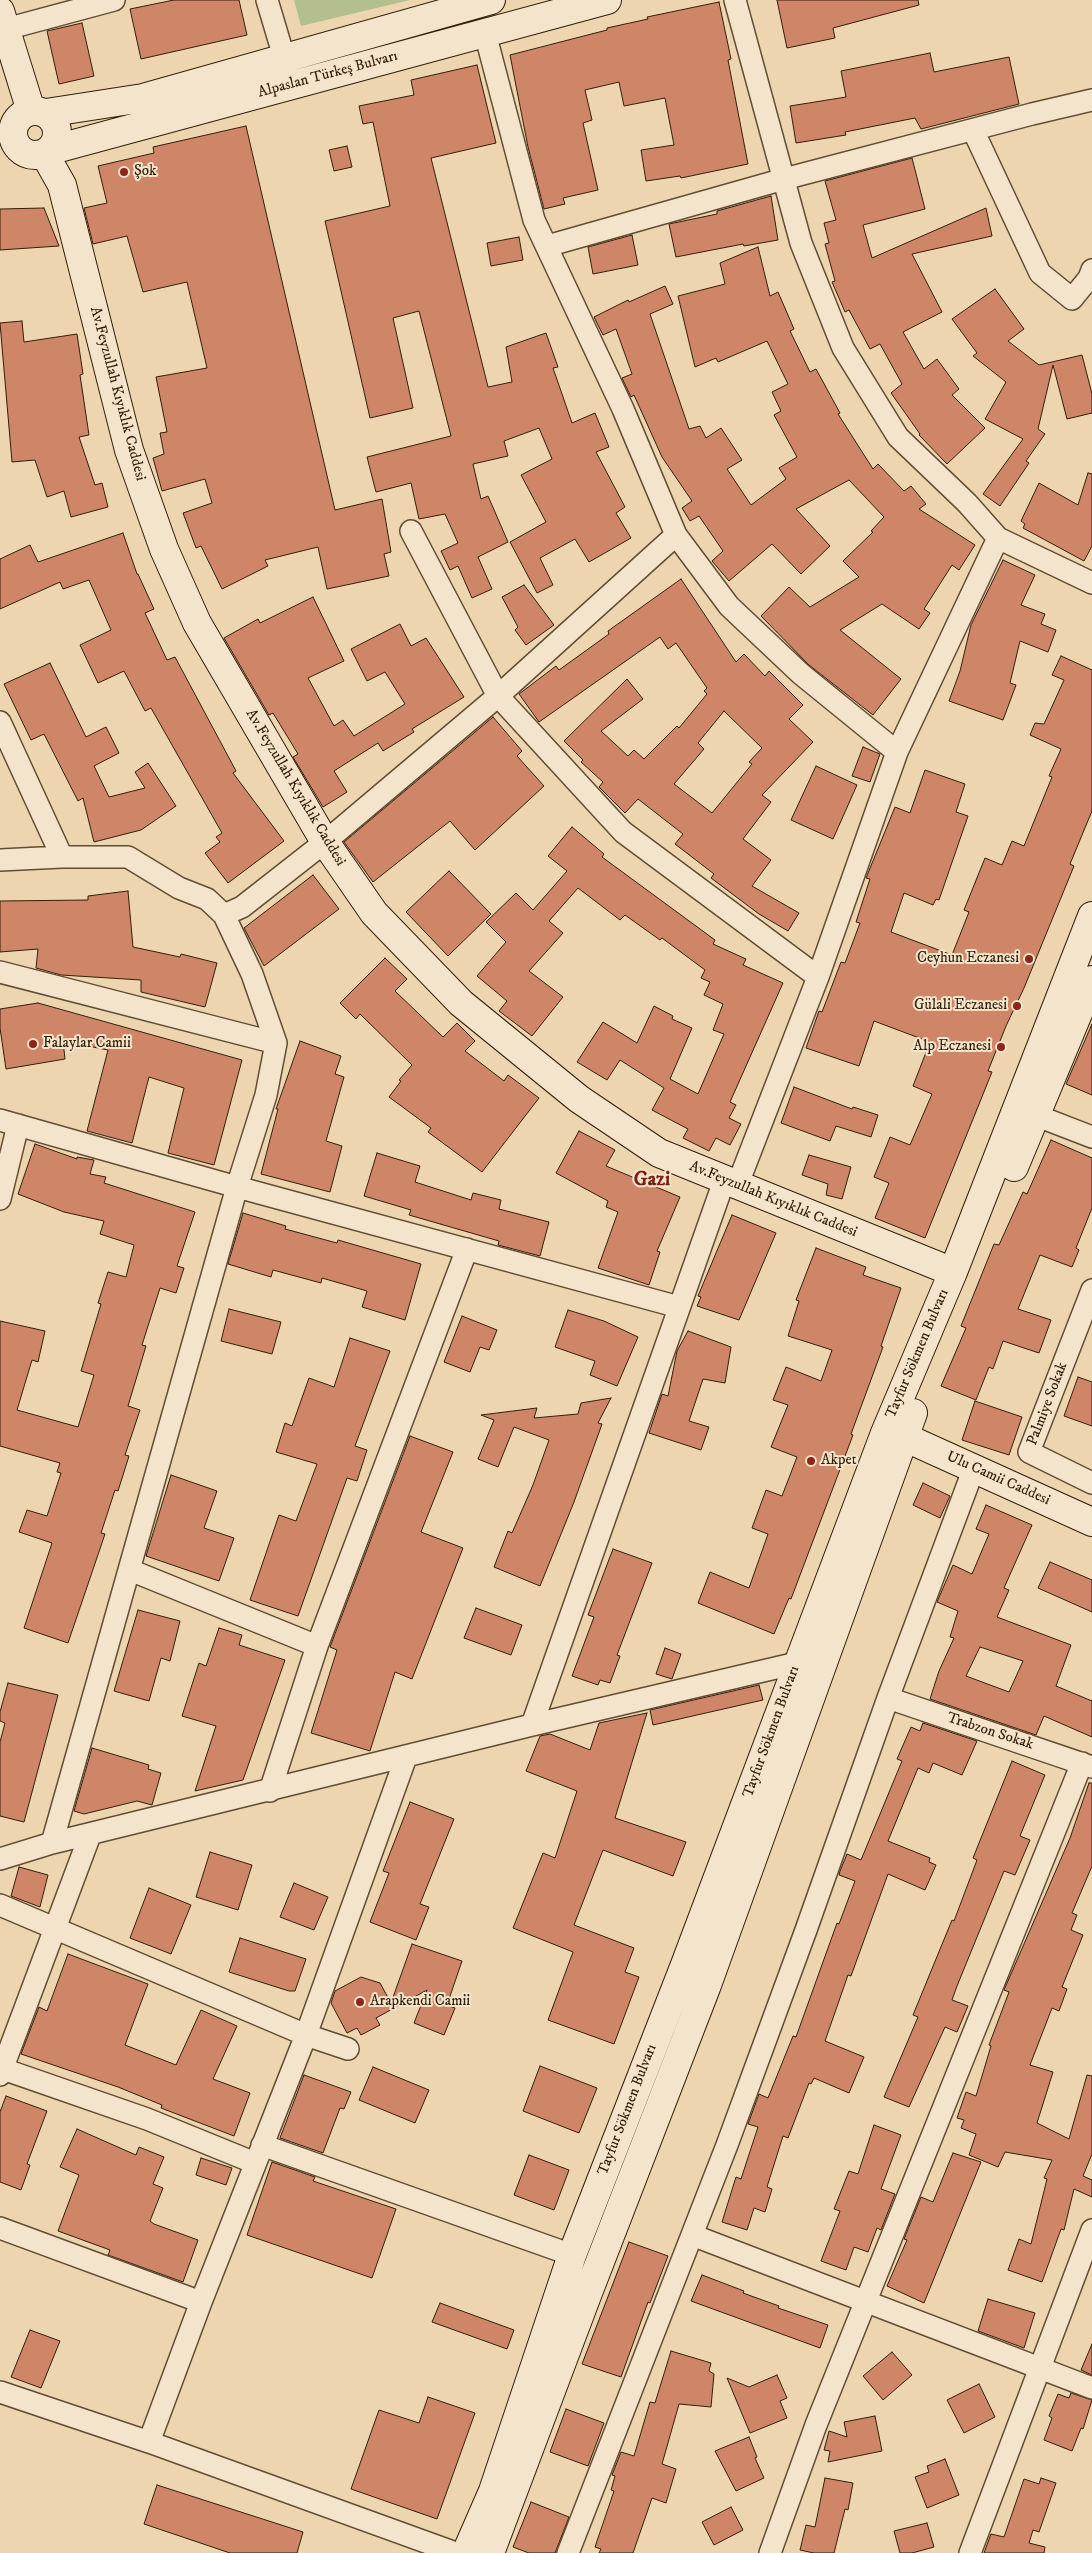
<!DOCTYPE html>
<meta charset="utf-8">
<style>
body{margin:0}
canvas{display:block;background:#edd6af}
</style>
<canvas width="1092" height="2553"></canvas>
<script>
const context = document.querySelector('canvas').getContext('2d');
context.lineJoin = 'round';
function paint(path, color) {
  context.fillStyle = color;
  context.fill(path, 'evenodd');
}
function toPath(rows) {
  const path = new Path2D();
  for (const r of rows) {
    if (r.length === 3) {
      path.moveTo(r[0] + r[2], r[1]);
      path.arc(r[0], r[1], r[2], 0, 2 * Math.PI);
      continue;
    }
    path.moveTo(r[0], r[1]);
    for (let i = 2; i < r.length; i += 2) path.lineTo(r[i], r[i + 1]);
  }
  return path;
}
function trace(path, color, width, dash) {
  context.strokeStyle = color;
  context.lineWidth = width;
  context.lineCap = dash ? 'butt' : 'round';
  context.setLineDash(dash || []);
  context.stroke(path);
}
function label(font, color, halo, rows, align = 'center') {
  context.font = font + ' "IM FELL DW Pica",serif';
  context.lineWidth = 4;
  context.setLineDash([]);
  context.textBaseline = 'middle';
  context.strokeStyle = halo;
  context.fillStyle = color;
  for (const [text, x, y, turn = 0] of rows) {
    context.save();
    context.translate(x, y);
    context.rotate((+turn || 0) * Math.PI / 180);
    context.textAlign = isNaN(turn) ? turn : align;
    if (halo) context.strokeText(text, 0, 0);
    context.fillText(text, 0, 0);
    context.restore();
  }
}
paint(toPath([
 [294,0,410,0,301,26]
]), '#b3bf8f');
const building = toPath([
 [174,0,239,0,247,35,141,59,130,9,174,0],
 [777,0,918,0,919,5,833,28,835,38,787,48,777,0],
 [719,2,731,59,728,60,748,164,681,178,680,176,646,181,641,150,674,145,665,98,624,106,619,82,585,90,592,120,583,123,598,190,563,198,565,204,544,209,528,147,510,55,607,30,607,28,648,19,647,17,719,2],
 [82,23,94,76,59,84,47,31,82,23],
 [930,53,934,72,1009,57,1019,104,921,129,915,118,845,132,846,135,796,143,790,106,846,97,841,71,930,53],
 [477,65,496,143,431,158,488,387,512,382,506,347,546,333,558,367,553,368,572,423,595,413,609,447,596,452,625,507,616,513,631,538,589,562,575,539,540,558,553,585,537,593,510,542,546,522,521,475,552,459,539,428,504,441,508,456,473,464,481,499,488,496,508,542,478,557,492,589,472,598,458,566,450,570,441,551,458,543,445,514,419,519,411,483,376,492,367,457,451,436,419,311,393,318,413,408,370,418,325,221,390,206,373,122,363,124,359,106,414,95,411,80,477,65],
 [246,126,335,510,382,499,391,552,384,554,389,576,327,589,318,547,265,560,268,566,222,589,201,546,196,548,183,513,212,503,205,479,162,491,153,458,164,454,160,433,167,432,156,377,207,368,187,282,143,292,127,236,93,244,84,208,107,203,98,166,154,153,153,147,246,126],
 [347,146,352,167,334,171,329,150,347,146],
 [912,158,925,209,863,225,872,258,986,208,992,236,912,254,942,312,903,332,924,369,937,359,959,389,952,395,985,428,947,464,919,435,920,434,891,393,902,384,880,344,870,349,849,310,845,312,832,282,835,281,825,244,829,243,824,223,836,220,825,181,912,158],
 [771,196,778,240,744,246,743,244,676,257,669,224,717,214,717,211,771,196],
 [44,208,59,246,0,250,0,209,44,208],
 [632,235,638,265,593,274,588,247,632,235],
 [519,237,523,260,491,266,487,243,519,237],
 [758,247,770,296,778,292,794,329,790,331,810,372,816,369,840,413,838,414,873,469,878,464,904,491,911,486,926,504,919,509,975,545,959,570,952,565,924,609,930,613,919,629,882,604,840,630,901,679,873,715,809,665,761,616,789,587,810,607,859,577,843,561,873,532,871,531,884,517,849,480,796,509,830,546,801,574,772,544,729,581,712,561,723,551,699,516,690,521,682,508,692,501,662,457,634,395,631,397,622,378,632,374,616,329,603,335,594,317,628,300,629,302,665,286,673,304,650,314,689,429,700,426,706,438,721,428,742,460,727,469,751,505,786,479,779,468,797,457,774,415,781,411,772,392,788,384,767,341,718,362,716,358,695,367,678,296,725,284,720,263,758,247],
 [995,289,1024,329,1008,341,1039,365,1082,355,1092,394,1092,413,1067,419,1053,365,1038,429,1045,434,1026,461,1029,463,1000,506,983,494,1023,439,985,419,1006,382,973,356,977,353,952,319,995,289],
 [22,321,24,342,77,334,83,374,80,375,89,435,79,437,95,485,102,483,108,507,71,517,64,491,47,497,35,460,12,462,0,323,22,321],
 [1088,473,1092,474,1092,546,1084,561,1023,528,1025,524,1021,521,1039,483,1078,505,1088,473],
 [123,533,137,574,138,574,154,609,145,613,167,660,175,657,236,771,233,773,284,841,228,883,205,853,220,842,216,837,222,833,151,708,145,711,124,671,98,683,80,645,111,630,89,580,63,589,60,582,0,609,0,559,30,545,38,562,123,533],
 [1003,560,1035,575,1021,605,1045,614,1041,624,1056,630,1048,652,1020,641,1010,683,1016,685,1003,720,949,701,960,671,971,625,1003,560],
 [681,579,736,662,744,654,765,676,769,671,803,705,789,719,813,742,762,795,771,802,743,839,771,860,752,886,799,913,788,931,759,914,711,878,714,874,675,844,683,834,638,799,625,813,599,787,603,782,581,762,583,760,564,741,627,679,643,699,601,731,628,756,634,750,644,759,677,726,679,728,707,694,704,691,707,688,676,643,668,649,660,637,539,722,519,694,556,666,559,670,609,634,608,631,681,579],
 [724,711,762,748,749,762,752,764,712,813,674,784,704,749,698,743,724,711],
 [524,585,554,625,526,645,515,630,518,627,502,597,524,585],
 [313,597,344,661,308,678,334,726,343,720,354,736,405,704,385,672,367,681,351,649,400,624,411,646,426,638,464,697,412,729,414,732,383,751,378,743,334,771,347,792,323,807,293,757,298,754,273,713,269,715,224,638,258,619,260,623,313,597],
 [1061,656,1092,670,1092,811,1070,864,1074,866,1024,988,1006,1026,988,1071,992,1072,925,1238,875,1218,889,1183,874,1177,890,1137,910,1145,932,1094,913,1086,930,1042,874,1021,859,1066,806,1048,819,1011,822,1012,841,962,845,963,860,923,856,922,870,879,866,878,895,807,910,813,925,770,965,784,956,812,968,816,939,900,936,899,933,905,904,893,891,932,952,955,969,912,964,910,985,858,1002,865,1012,841,1024,846,1052,777,1049,776,1061,749,1030,735,1035,723,1044,724,1064,680,1052,675,1061,656],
 [50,663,86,737,106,727,119,753,94,766,109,797,145,788,135,772,148,763,176,806,141,830,94,842,83,798,78,801,44,734,31,740,4,684,50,663],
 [493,717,522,751,517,756,544,786,475,850,450,821,373,882,344,842,493,717],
 [863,747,880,754,870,782,852,776,863,747],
 [816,766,857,785,833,839,791,820,816,766],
 [572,827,604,854,602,857,715,940,713,944,746,959,743,965,783,983,730,1102,736,1105,729,1118,741,1124,730,1145,716,1138,709,1151,683,1138,688,1129,652,1110,664,1088,620,1060,607,1080,577,1062,603,1022,637,1043,654,1006,673,1016,672,1019,692,1028,670,1079,698,1094,724,1034,713,1030,723,1004,704,995,710,982,701,978,705,970,662,938,660,940,625,915,620,920,578,888,549,921,563,933,529,971,563,997,532,1036,499,1011,507,1001,477,976,506,942,486,922,516,893,533,910,567,871,548,856,572,827],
 [449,871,491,914,448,956,406,912,449,871],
 [313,875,339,909,264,966,244,928,313,875],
 [128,891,133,947,180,957,181,954,217,963,205,1007,141,992,141,980,61,975,36,968,38,949,0,952,0,901,88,900,88,896,128,891],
 [385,958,407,979,395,991,443,1037,457,1023,475,1041,465,1051,504,1081,508,1075,539,1098,482,1172,428,1132,431,1128,389,1097,401,1081,399,1080,412,1065,360,1014,356,1019,340,1003,385,958],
 [38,1003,242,1060,214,1165,168,1153,184,1088,149,1077,132,1143,87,1131,108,1050,63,1041,65,1059,6,1069,0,1028,0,1009,38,1003],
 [1092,1024,1092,1095,1066,1084,1092,1024],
 [300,1041,341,1056,335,1074,344,1077,326,1141,342,1146,330,1192,261,1174,278,1109,276,1109,300,1041],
 [794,1087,852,1109,853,1107,878,1115,871,1137,836,1126,830,1141,781,1123,794,1087],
 [579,1131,615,1150,606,1166,680,1197,657,1251,660,1252,649,1285,598,1268,618,1212,606,1207,608,1201,556,1173,579,1131],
 [1051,1140,1092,1158,1092,1208,1076,1248,1079,1250,1072,1267,1040,1255,1018,1309,1051,1320,1039,1353,1003,1341,993,1369,989,1367,976,1400,941,1386,966,1328,961,1326,994,1244,999,1245,1023,1192,1027,1194,1051,1140],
 [35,1144,77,1159,77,1157,94,1160,90,1174,106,1177,104,1183,195,1212,177,1266,184,1268,176,1293,160,1288,142,1345,146,1346,128,1406,140,1410,125,1455,129,1456,118,1491,115,1490,101,1533,105,1534,68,1643,24,1628,52,1543,19,1532,27,1510,47,1516,61,1473,57,1472,60,1463,0,1446,0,1321,45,1331,38,1362,32,1360,17,1410,78,1427,94,1375,81,1371,101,1304,98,1303,108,1272,126,1277,134,1245,100,1234,104,1221,64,1212,18,1194,35,1144],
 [377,1153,420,1166,415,1182,471,1200,473,1193,501,1200,499,1209,549,1222,540,1256,498,1245,499,1241,409,1215,411,1210,364,1196,377,1153],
 [809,1155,851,1167,842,1199,826,1195,828,1184,802,1175,809,1155],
 [243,1213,286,1226,285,1229,337,1243,338,1240,421,1264,405,1320,362,1307,367,1291,322,1278,321,1283,273,1270,271,1277,228,1264,243,1213],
 [732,1215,776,1233,739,1320,697,1306,701,1297,698,1296,732,1215],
 [816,1248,866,1267,863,1275,901,1288,881,1346,883,1347,851,1434,853,1435,791,1599,789,1598,774,1634,698,1603,710,1572,749,1588,768,1534,752,1528,766,1490,782,1496,797,1457,771,1447,788,1405,773,1400,786,1367,821,1381,832,1350,788,1336,799,1301,796,1300,816,1248],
 [229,1309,281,1322,272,1354,221,1341,229,1309],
 [568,1310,604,1321,638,1337,617,1386,590,1375,595,1361,555,1347,568,1310],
 [462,1316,497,1330,489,1350,480,1347,470,1372,444,1362,462,1316],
 [688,1331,731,1347,725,1383,703,1379,689,1421,709,1427,701,1450,649,1433,662,1394,668,1396,677,1351,688,1331],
 [350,1338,390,1351,355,1446,367,1450,357,1481,347,1478,298,1616,250,1600,279,1515,296,1521,317,1464,276,1452,285,1423,292,1426,309,1378,334,1387,350,1338],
 [1078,1377,1092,1382,1092,1426,1064,1416,1078,1377],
 [611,1398,598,1423,602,1424,574,1502,540,1586,494,1567,508,1531,512,1533,533,1485,549,1440,514,1427,498,1467,478,1459,494,1420,481,1415,537,1408,534,1418,578,1414,581,1403,611,1398],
 [975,1401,1022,1417,1009,1455,962,1440,975,1401],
 [410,1436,453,1452,421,1532,463,1548,412,1679,395,1672,370,1751,311,1733,337,1650,330,1647,410,1436],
 [171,1475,217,1491,204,1528,234,1538,219,1581,146,1556,171,1475],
 [923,1483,950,1496,940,1518,913,1505,923,1483],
 [986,1505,1032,1525,1004,1588,1009,1590,997,1617,1071,1645,1056,1686,1092,1701,1092,1737,1044,1716,1036,1735,930,1699,939,1671,954,1638,950,1637,958,1611,937,1602,953,1565,972,1574,989,1534,976,1529,986,1505],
 [980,1647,1023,1661,1009,1692,966,1676,980,1647],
 [613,1549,652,1563,617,1655,620,1656,610,1683,600,1680,598,1685,572,1676,594,1617,588,1615,613,1549],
 [1050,1562,1092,1580,1092,1612,1038,1588,1050,1562],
 [476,1608,522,1625,511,1655,464,1638,476,1608],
 [138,1610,180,1621,170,1661,161,1658,149,1701,114,1691,138,1610],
 [219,1628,242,1635,239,1645,285,1660,243,1780,195,1791,216,1726,182,1716,199,1663,206,1666,219,1628],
 [665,1648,681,1654,672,1679,656,1674,665,1648],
 [8,1683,58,1695,24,1822,0,1816,0,1742,5,1723,0,1721,0,1712,8,1683],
 [759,1685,763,1700,653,1725,650,1710,759,1685],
 [647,1713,615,1818,686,1842,673,1876,603,1850,574,1925,634,1948,625,1972,639,1977,614,2044,548,2020,573,1952,513,1928,543,1853,555,1858,577,1791,526,1771,540,1736,550,1734,590,1750,599,1723,647,1713],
 [923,1723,977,1741,962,1775,933,1763,929,1773,918,1768,888,1841,930,1858,929,1862,936,1865,925,1890,888,1874,851,1976,848,1975,825,2041,864,2057,849,2093,814,2078,811,2084,809,2083,788,2138,783,2136,767,2187,772,2189,765,2212,754,2208,747,2230,722,2222,736,2177,741,2179,758,2127,748,2124,759,2094,768,2098,793,2036,796,2037,837,1923,839,1924,855,1881,839,1875,840,1871,847,1854,861,1860,902,1761,897,1759,911,1727,920,1731,923,1723],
 [92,1748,149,1765,148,1769,161,1773,152,1805,137,1801,84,1814,74,1811,92,1748],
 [1012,1761,1045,1775,1020,1836,1030,1840,1015,1875,1004,1871,957,1986,952,2000,968,2006,957,2032,945,2027,909,2107,884,2097,918,2017,913,2015,952,1920,954,1921,977,1860,973,1858,1012,1761],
 [1089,1783,1092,1783,1092,1866,1072,1913,1077,1915,1071,1930,1083,1935,1062,1987,1067,1989,1059,2011,1052,2008,1030,2065,1053,2072,1037,2123,1069,2139,1087,2075,1092,2076,1092,2154,1083,2176,1092,2180,1092,2197,1074,2189,1064,2230,1061,2229,1042,2282,1008,2270,1019,2239,1031,2244,1047,2179,1044,2178,1052,2160,1005,2152,998,2167,969,2155,976,2134,961,2128,964,2120,957,2118,966,2092,976,2096,991,2046,989,2045,1009,1992,1004,1990,1070,1838,1089,1783],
 [410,1802,454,1819,420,1904,429,1907,416,1940,370,1922,389,1873,383,1871,410,1802],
 [210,1852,252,1865,238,1910,196,1897,210,1852],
 [19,1867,48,1875,40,1907,11,1896,19,1867],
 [294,1883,328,1897,314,1930,280,1917,294,1883],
 [149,1888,191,1905,171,1954,130,1938,149,1888],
 [240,1938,306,1959,295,1991,289,1991,229,1972,240,1938],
 [412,1944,462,1961,447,2005,455,2008,444,2035,414,2023,427,1990,376,2018,380,2025,361,2035,357,2028,347,2033,331,2003,335,1991,361,1977,380,1983,391,2003,412,1944],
 [68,1954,148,1984,125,2045,176,2065,201,2010,237,2026,213,2079,250,2093,234,2136,161,2108,162,2105,118,2087,21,2054,39,2007,47,2011,68,1954],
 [540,2066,597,2088,579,2133,523,2111,540,2066],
 [373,2067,429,2090,415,2123,359,2100,373,2067],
 [304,2075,351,2092,344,2109,340,2108,323,2153,280,2138,304,2075],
 [6,2096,47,2111,27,2164,30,2165,21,2190,0,2182,0,2112,6,2096],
 [874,2125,901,2135,881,2189,895,2194,881,2230,877,2228,868,2252,854,2247,846,2270,821,2261,840,2211,834,2209,849,2171,858,2174,874,2125],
 [77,2129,136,2155,139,2147,164,2157,153,2184,163,2188,150,2221,154,2224,198,2240,183,2282,108,2255,110,2250,58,2231,79,2175,60,2167,77,2129],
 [953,2153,981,2162,924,2303,887,2286,907,2240,904,2239,921,2197,933,2202,953,2153],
 [529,2155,569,2170,554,2210,514,2195,529,2155],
 [201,2158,232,2168,226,2185,196,2175,201,2158],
 [272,2162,315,2177,313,2181,396,2209,372,2278,247,2235,272,2162],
 [629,2242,668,2256,650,2303,648,2302,621,2377,582,2364,629,2242],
 [702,2275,744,2291,743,2293,779,2306,778,2308,828,2325,820,2348,691,2301,702,2275],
 [988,2299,1035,2313,1024,2348,978,2331,988,2299],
 [440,2303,514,2330,507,2349,432,2322,440,2303],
 [30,2330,60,2341,41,2388,11,2377,30,2330],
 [1092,2344,1092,2375,1081,2370,1092,2344],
 [671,2351,711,2363,709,2371,714,2374,711,2407,679,2404,662,2464,676,2469,666,2503,652,2498,633,2553,599,2553,601,2549,595,2547,614,2491,611,2490,615,2476,612,2475,621,2452,634,2456,650,2402,655,2403,671,2351],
 [892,2352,912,2375,883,2400,863,2376,892,2352],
 [777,2375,787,2398,780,2401,787,2418,750,2433,727,2378,749,2387,777,2375],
 [979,2384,995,2417,964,2433,947,2400,979,2384],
 [1071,2393,1092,2400,1083,2429,1081,2428,1072,2451,1044,2440,1052,2418,1049,2416,1058,2394,1069,2398,1071,2393],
 [428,2397,475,2413,437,2519,351,2489,379,2410,419,2423,428,2397],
 [566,2409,604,2423,588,2466,550,2452,566,2409],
 [875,2416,882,2451,828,2462,830,2451,824,2450,829,2431,847,2437,844,2422,875,2416],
 [749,2437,757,2457,755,2458,764,2478,736,2491,715,2451,749,2437],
 [945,2459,959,2495,927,2508,915,2477,929,2472,927,2466,945,2459],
 [825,2478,853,2483,848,2510,845,2509,834,2553,814,2553,800,2550,806,2525,815,2527,825,2478],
 [1041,2478,1056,2483,1039,2532,1033,2530,1029,2543,1045,2547,1044,2553,984,2553,991,2534,1004,2537,1024,2479,1039,2484,1041,2478],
 [157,2485,303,2532,297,2553,230,2553,144,2524,157,2485],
 [531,2502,569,2517,555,2553,529,2553,513,2547,531,2502],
 [731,2507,743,2530,714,2545,702,2522,731,2507],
 [927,2523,934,2547,912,2553,900,2553,894,2531,927,2523]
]);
paint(building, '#ce8568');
trace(building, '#321f0a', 1);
const street = toPath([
 [267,0,284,57],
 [735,0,801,243,843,348,898,437,967,503,998,538,1092,583],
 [6,29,114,0],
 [485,33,534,220,623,409,676,535,729,606,801,674,897,752],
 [973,130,1040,273,1072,299,1089,278,1092,270],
 [547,246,784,179,1032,114,1092,100],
 [411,531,498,696,623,832,818,977],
 [0,722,62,857],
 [0,860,62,857,128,857,179,888,207,899,224,915,242,907,325,842,498,696,676,535],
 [0,972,276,1043],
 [1035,1115,1092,1137],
 [0,1120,237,1187,679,1307],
 [737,1186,818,977,897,752,998,538],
 [0,1199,18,1125],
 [1092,1290,1029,1452,1092,1483],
 [130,1570,317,1646],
 [888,1698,1092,1767],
 [532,1725,724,1181],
 [270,1791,317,1646,467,1249],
 [52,1843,237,1187,266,1095,276,1043,252,974,224,915],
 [0,1859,52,1843,532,1725,797,1663,809,1667],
 [0,1905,306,2035,348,2049],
 [0,2068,147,2119,255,2163],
 [0,2075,90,1835],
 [262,2145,572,2255],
 [0,2228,201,2302],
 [692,2235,1092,2388],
 [0,2392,149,2442,456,2553],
 [149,2442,201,2302,306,2035,406,1757],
 [568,2553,727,2145,806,1930,888,1698,974,1468],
 [770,2553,816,2425,1082,1763],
 [970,2553,1092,2230]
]);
const secondary = toPath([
 [0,11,31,111],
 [35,133,22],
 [46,113,143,98,491,0],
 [48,151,607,0],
 [44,153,62,185,129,450,164,549,197,623,325,842,374,913,461,1003,579,1099,659,1153,953,1272],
 [1014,1167,1092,980],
 [904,1437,1092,1522],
 [466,2553,493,2491,572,2255,686,1962,885,1433,953,1272,1092,916],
 [490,2553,586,2298,707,1985,913,1413]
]);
trace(street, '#614d33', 24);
trace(secondary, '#321f0a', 30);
trace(street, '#f3e4cb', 21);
trace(secondary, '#f3e4cb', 28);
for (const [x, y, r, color] of [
 [124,172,5,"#8f2418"],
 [1029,959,5,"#8f2418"],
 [1017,1006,5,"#8f2418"],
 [33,1044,5,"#8f2418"],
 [1001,1047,5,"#8f2418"],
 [811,1461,5,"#8f2418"],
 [360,2002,5,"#8f2418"]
]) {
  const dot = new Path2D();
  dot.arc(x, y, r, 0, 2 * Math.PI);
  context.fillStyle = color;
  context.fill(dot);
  trace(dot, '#f3e4cb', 2);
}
label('15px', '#321f0a', '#f3e4cb', [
 ["Alpaslan Türkeş Bulvarı",328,75,-15],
 ["Av.Feyzullah Kıyıklık Caddesi",117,394,75],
 ["Av.Feyzullah Kıyıklık Caddesi",295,788,59],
 ["Av.Feyzullah Kıyıklık Caddesi",773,1200,22],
 ["Tayfur Sökmen Bulvarı",918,1354,-67],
 ["Palmiye Sokak",1048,1404,-69],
 ["Ulu Camii Caddesi",998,1479,24],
 ["Tayfur Sökmen Bulvarı",772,1732,-70],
 ["Trabzon Sokak",990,1732,18],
 ["Tayfur Sökmen Bulvarı",628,2110,-69]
]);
label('15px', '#321f0a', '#f3e4cb', [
 ["Şok",134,172],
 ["Ceyhun Eczanesi",1019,959,"right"],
 ["Gülali Eczanesi",1007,1006,"right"],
 ["Falaylar Camii",43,1044],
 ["Alp Eczanesi",991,1047,"right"],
 ["Akpet",821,1461],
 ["Arapkendi Camii",370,2002]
], 'left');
label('bold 20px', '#7a1f14', '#f3e4cb', [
 ["Gazi",652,1181]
]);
</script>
